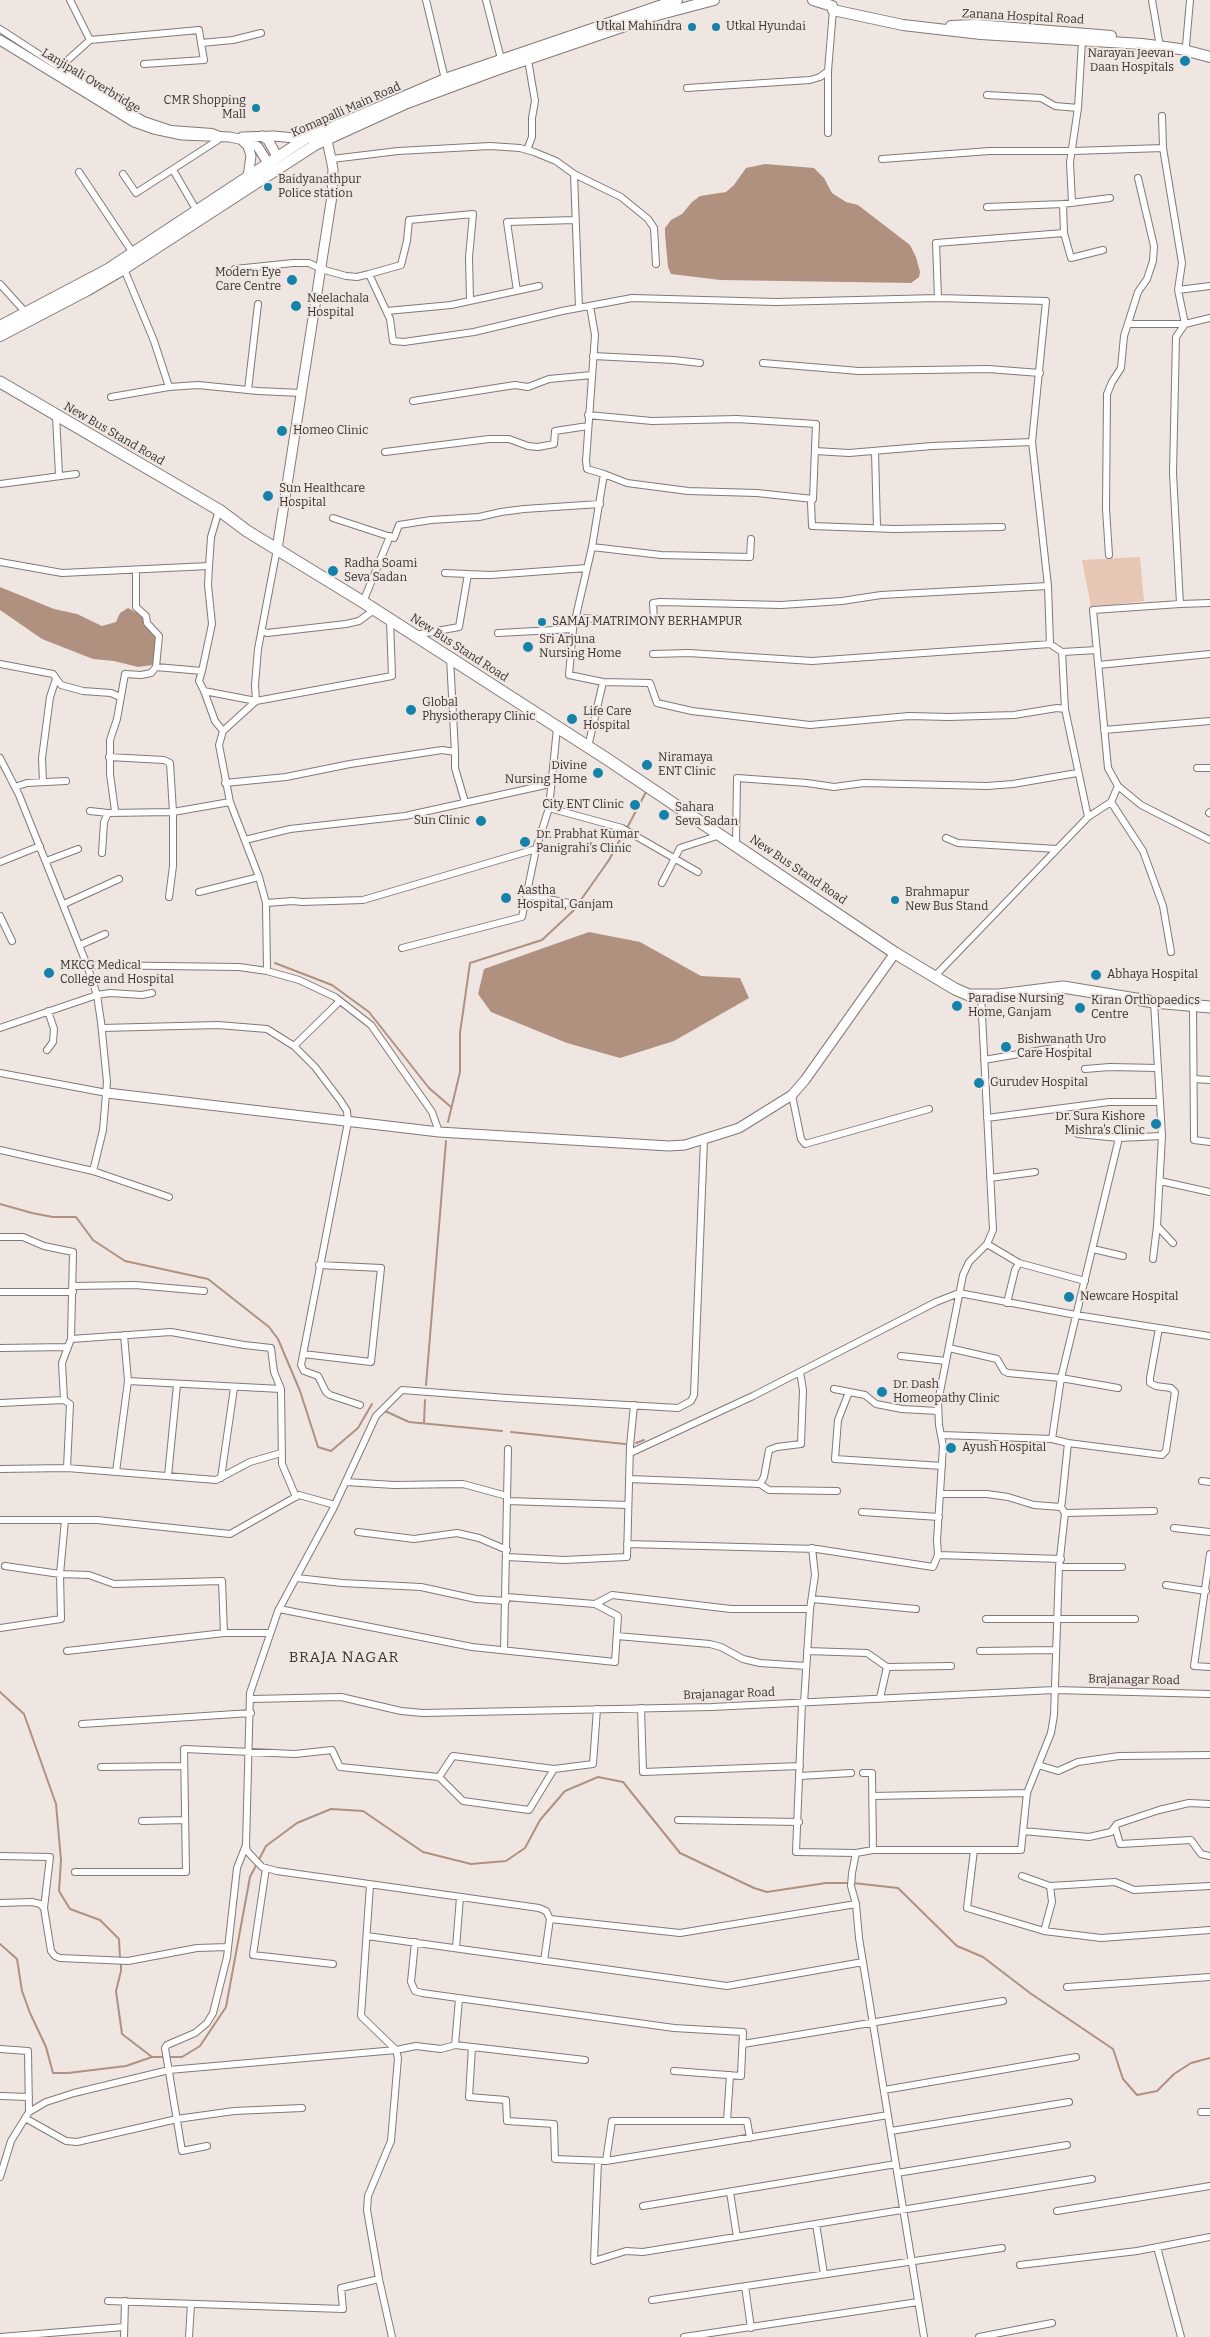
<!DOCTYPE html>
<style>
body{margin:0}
canvas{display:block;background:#efe6e1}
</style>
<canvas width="1210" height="2337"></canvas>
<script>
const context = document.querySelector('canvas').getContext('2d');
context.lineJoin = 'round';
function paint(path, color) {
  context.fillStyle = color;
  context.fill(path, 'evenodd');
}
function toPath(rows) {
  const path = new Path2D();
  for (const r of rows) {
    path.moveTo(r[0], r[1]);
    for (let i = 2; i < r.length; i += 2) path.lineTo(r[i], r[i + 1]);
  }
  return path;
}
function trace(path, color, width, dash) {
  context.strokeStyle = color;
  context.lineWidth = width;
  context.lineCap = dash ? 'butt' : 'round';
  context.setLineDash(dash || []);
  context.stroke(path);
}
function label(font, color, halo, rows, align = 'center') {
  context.font = font + ' Bitter,serif';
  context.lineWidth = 4;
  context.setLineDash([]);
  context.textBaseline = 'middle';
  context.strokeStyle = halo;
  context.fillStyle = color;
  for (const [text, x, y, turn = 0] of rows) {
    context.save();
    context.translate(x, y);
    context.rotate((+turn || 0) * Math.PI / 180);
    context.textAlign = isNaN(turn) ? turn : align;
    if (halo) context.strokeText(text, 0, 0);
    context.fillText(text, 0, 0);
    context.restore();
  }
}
paint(toPath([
 [1140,557,1144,601,1091,607,1082,560]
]), '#e7c6b5');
paint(toPath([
 [765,164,814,168,824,178,832,193,846,202,858,205,910,245,916,257,920,272,919,277,911,283,720,280,671,274,668,267,665,234,665,228,671,220,682,214,692,202,700,196,726,192,734,185,746,168],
 [0,587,54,609,77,614,102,626,116,622,120,613,128,608,143,616,158,638,155,661,153,665,138,667,114,661,93,659,42,639,0,610],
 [589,932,640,942,701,976,740,978,749,998,674,1041,620,1058,567,1043,491,1012,478,994,484,969]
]), '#b09180');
trace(toPath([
 [627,828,646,792],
 [275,963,332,985,369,1012,429,1088,451,1107],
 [448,1122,460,1072,460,1033,470,963,542,940,573,911,609,860,624,832],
 [0,1204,32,1213,53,1217,76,1217,93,1240,125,1261,208,1279,269,1327,278,1339,300,1391,318,1447,331,1451,358,1428,372,1404],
 [426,1385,446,1141],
 [385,1411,409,1422,502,1431],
 [424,1423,425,1400],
 [511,1432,625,1444],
 [636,1443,644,1440],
 [0,1692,24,1714,56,1804,61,1860,59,1891,70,1909,100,1920,119,1939,120,1959],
 [853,1883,898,1888,957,1946,983,1957,1030,1993,1113,2049,1123,2079,1137,2095,1157,2091,1174,2074,1191,2063,1210,2058],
 [0,1944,17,1959,22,1991,30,2013,46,2047,53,2073,68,2073,126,2066,152,2057],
 [121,1964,121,1971,116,1991,122,2034,152,2057,182,2057,200,2046,226,2007,250,1877,266,1846,297,1823,331,1809,363,1811,423,1852,471,1864,506,1861,525,1848,540,1820,565,1791,598,1777,623,1782,680,1853,754,1888,767,1892,826,1883,849,1883]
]), '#b09180', 2);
const street = toPath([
 [70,0,90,40],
 [426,0,445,79],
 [486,0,501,59],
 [1152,0,1159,41],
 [0,29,111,101,144,120,171,129,212,132,220,135],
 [1186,46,1190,0],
 [144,64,204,60,201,43],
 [60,67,90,40,199,30,201,43,233,40,261,33],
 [687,88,810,80,820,77,828,71],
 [987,95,1041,98,1055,106,1078,108],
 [828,133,828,71,833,10],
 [527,150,532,137,532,118,535,101,528,60],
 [332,159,398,151,490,146,520,148,534,152,556,161,574,174,621,197,648,219,654,228,656,264],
 [882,159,990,151,1073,151,1163,148],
 [173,170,197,211],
 [79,172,133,253],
 [123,174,136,193,218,140],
 [574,174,579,308],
 [1072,203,1070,162,1078,108,1082,41],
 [1063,204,1064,233,1071,258,1103,250],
 [987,207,1063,204,1110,198],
 [124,269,154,341,169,387],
 [235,269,293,263,309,263,321,269,346,276,357,277,369,274,390,319,393,341,404,342,474,332,562,311,632,298,776,302,938,298,1046,301,1032,442,1048,586,1050,644],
 [369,274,401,265,407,241,409,220,473,214,469,257,470,300],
 [0,284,28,315],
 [1178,290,1210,286],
 [517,291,507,222,575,220],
 [938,298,936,243,1064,233],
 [387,311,451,305,539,286],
 [1210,318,1185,324,1176,337,1173,473,1180,604,1093,610,1108,768,1118,786,1141,805,1210,840],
 [1128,324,1185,324,1178,290,1182,263,1163,148,1162,116],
 [593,356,674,360,700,363],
 [763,363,859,371,988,369,1040,373],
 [248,390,258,304],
 [111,397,169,387,198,385,258,391,301,393],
 [413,401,515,385,528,387,549,379,592,375],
 [588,415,652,421,737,419,816,424,813,499,811,502,812,526,894,529,1002,527],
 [56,416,59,475],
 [815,451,849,453,932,446,1032,442],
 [875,451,877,528],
 [385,452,489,439,509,439,528,446,538,447,554,444,555,431,588,426],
 [604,474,627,483,688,491,757,493,813,499],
 [0,484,76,474],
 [333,518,394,538,399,525,431,520,479,517,501,512,524,509,600,504],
 [592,547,661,555,750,557,751,539],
 [1109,555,1106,509,1107,394,1112,382,1121,368,1124,336,1138,292,1147,279,1153,261,1154,246,1138,178],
 [0,562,62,573,209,566,211,537,219,510],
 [136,570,136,607,146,616,147,623,159,636,156,667,202,671,199,681,204,691,256,701,392,676,390,620],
 [445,573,491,575,587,568],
 [363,602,390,536],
 [1180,604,1210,603],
 [576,618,648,621,654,620,653,603,660,602,781,605,842,601,881,595,1048,586],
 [262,631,267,633,346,624,359,621,374,610],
 [498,633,573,629],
 [415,635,459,627,468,574],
 [1062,652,1065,709,1088,817],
 [653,654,689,653,812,661,1050,644,1062,652,1097,650],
 [0,664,53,674,61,685,83,691,111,693,120,697],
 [1098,665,1210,654],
 [202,671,212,624,208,585,209,566],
 [603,682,650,683,657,703,692,711,810,725,909,716,949,717,1014,715,1057,708,1065,709],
 [204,691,215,721,223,731],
 [1104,730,1210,721],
 [588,747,603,682,569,675,573,629,592,547,604,474,587,469,586,461,595,335,590,306],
 [455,752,455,768,465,802],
 [0,758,19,795,87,965,97,995,101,1022,107,1082,103,1130,93,1171,0,1150],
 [1197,768,1210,768],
 [43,782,42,758,50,697,56,679],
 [225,783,286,777,350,764,442,750,455,752,450,658],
 [15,787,27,783,66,781],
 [230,802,259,877,266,903,267,971],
 [1111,802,1143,851,1163,906,1171,952],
 [549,808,622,828,698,872],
 [90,811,108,813],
 [115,811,110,774,110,740,117,719,125,674,141,675,151,673,156,667],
 [1209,813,1210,812],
 [946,838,958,843,1057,849],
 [245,840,290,829,405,816,550,784],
 [736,844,737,778,807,783,834,787,864,783,987,786,1013,784,1077,773],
 [102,853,104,822,108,813,173,812,170,763,164,760,109,757],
 [46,861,78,849],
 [0,862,40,846],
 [662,883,680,848,720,835],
 [199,892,259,877],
 [526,895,574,904],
 [169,897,173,866,173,812,230,802,219,745,223,731,256,701,255,685,258,649,277,549],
 [266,903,293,901,302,902,363,900,536,849],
 [64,904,119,879],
 [0,916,12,941],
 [80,945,105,934],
 [402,948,522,917,536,849,549,808,557,728],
 [87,965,239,967,267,971,299,980,335,997,371,1025,432,1112,439,1132],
 [934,977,1088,817,1111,802,1118,786],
 [1193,1005,1194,1140,1210,1142],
 [0,1028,97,995,110,993,142,995,152,993],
 [102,1028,218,1025,267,1029,294,1046,315,1067,340,1100,347,1111,348,1122,301,1365,304,1371,318,1376,326,1392,330,1395,360,1405],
 [294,1046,340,1001],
 [47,1050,53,1042,54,1029,48,1011],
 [984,1060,1065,1046],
 [1085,1069,1110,1067,1158,1068],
 [0,1073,107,1093],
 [1194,1079,1210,1080],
 [792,1095,801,1139,805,1144,929,1109],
 [987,1118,1109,1102,1160,1102],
 [1078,1134,1119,1138],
 [1162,1136,1157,1226,1173,1243],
 [93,1171,169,1197],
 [990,1178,1035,1172],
 [1160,1181,1210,1192],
 [0,1237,23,1237,44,1246,73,1252,71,1339,62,1363,64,1400],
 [987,1244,1019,1263],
 [1093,1249,1123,1256],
 [1153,1259,1157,1226],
 [73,1286,135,1285,204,1291],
 [0,1292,73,1292],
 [1007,1303,1015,1270,1019,1263,1085,1281],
 [71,1339,171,1332,244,1345,271,1348,274,1372,281,1389,282,1464,296,1497],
 [0,1348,67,1347],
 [949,1348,997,1359,1004,1371,1008,1373,1061,1378,1118,1388],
 [303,1354,371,1362,381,1268,319,1265],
 [901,1356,946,1361],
 [128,1381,281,1389],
 [834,1389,865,1395,876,1404,902,1409,938,1411],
 [849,1392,838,1420,835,1459,942,1466],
 [0,1403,64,1400,70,1404,67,1468],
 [942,1435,1052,1439],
 [1068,1443,1162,1455,1166,1451,1175,1392,1171,1388,1156,1386,1150,1383,1150,1378,1159,1328],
 [630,1453,753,1396,936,1302,959,1293,1076,1315,1210,1336],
 [0,1469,67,1468,216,1480,250,1462,281,1453],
 [116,1472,128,1381,124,1335],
 [168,1476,177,1385],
 [221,1478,234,1388],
 [629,1479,760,1484,769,1490,837,1491],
 [1202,1481,1210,1482],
 [346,1482,394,1485,463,1484,507,1496],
 [760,1484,764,1477,769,1450,777,1447,801,1444,803,1390,800,1372],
 [940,1494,987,1494,1008,1497,1034,1505,1061,1507],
 [507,1501,628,1505],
 [862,1512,939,1517],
 [1065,1513,1154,1511],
 [0,1520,97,1520,230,1534,299,1495,335,1505],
 [1174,1528,1210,1532],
 [358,1532,414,1539,457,1533,479,1538,507,1550],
 [627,1544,817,1549,933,1567,938,1555,937,1540,943,1446,939,1425,938,1402,963,1275,969,1262,987,1244,993,1230,981,995],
 [1210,1554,1194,1666,1210,1667],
 [938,1555,1061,1559],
 [507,1557,564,1560,627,1557,630,1446,634,1405],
 [5,1566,60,1574,89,1575,114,1584,222,1581,224,1633],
 [1059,1567,1122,1567],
 [297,1578,342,1583,421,1587,476,1599,506,1601],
 [1166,1585,1206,1591],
 [812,1599,916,1609],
 [595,1604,612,1595,731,1609,810,1609],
 [279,1609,472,1647,615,1662,618,1616,595,1604,506,1597],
 [986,1619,1135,1619],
 [0,1628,61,1619,60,1574,65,1520],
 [617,1636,710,1644,721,1647,743,1659,760,1663,806,1666],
 [504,1650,508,1449],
 [67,1651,224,1633,270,1633],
 [807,1651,867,1653,887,1667],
 [980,1651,1055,1650],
 [880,1698,887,1667,951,1666],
 [251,1699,341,1697,401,1711,423,1713,712,1707,1054,1690,1210,1694],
 [802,1703,796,1852,856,1853],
 [804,1703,810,1609,815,1575,812,1548],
 [641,1708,643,1772,800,1766],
 [82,1724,251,1713],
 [1038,1765,1058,1771,1078,1762,1119,1756,1210,1755],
 [101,1767,184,1766],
 [863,1773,872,1773,873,1850],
 [800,1776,851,1773],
 [439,1777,453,1756,554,1769,593,1764,597,1709],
 [872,1796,1027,1793],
 [678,1820,799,1822],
 [142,1821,185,1820],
 [1115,1827,1120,1844,1191,1840,1201,1854,1210,1856],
 [1023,1831,1089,1837,1111,1832,1117,1824,1159,1810,1189,1803,1210,1804],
 [246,1845,247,1851,262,1867,277,1871,539,1908,546,1911,550,1919,544,1961],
 [974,1850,967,1908,1044,1931,1101,1938,1210,1930],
 [0,1856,50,1857,44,1908],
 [266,1868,253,1955,333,1964],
 [75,1872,186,1872,184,1749,295,1754,332,1750,340,1767,439,1777,463,1801,529,1810,554,1769],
 [1022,1876,1050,1886,1115,1882,1134,1890,1210,1886],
 [370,1885,361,2016,396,2050,398,2058,391,2141,368,2196,367,2210,379,2279,392,2337],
 [0,1903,32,1902,40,1904,44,1908,51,1951,55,1956,60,1958,128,1961,197,1948,228,1947],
 [550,1919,680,1933,856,1904],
 [1044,1931,1052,1902,1050,1886],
 [367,1936,727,1986,863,1962],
 [415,1942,411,1982,415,1991,422,1993,674,2028,743,2032,741,2076,674,2071],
 [456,1948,460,1897],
 [1067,1987,1210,1977],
 [743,2044,1003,2001],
 [455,2045,459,1999],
 [472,2047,469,2097,506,2100,507,2121,554,2124,555,2159,606,2161,888,2115],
 [0,2049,28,2051,29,2112],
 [884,2090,1076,2057],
 [0,2096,29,2097],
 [1201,2112,1210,2112],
 [25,2118,66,2141,77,2142,177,2119,234,2111,302,2108],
 [727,2121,730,2075],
 [891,2131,1069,2102],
 [207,2146,182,2151,165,2048,167,2045,195,2033,207,2023,213,2013,227,1957,237,1868,246,1845,250,1693,278,1611,333,1509,376,1416,402,1390,507,1398,678,1408,691,1401,694,1395,704,1140],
 [598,2161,594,2261,626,2251,643,2252,1092,2179],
 [606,2161,612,2121,747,2121,750,2138],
 [897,2173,1067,2145],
 [0,2177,11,2141,29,2112,46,2102,74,2093,169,2070,396,2050,416,2046,441,2049,455,2045,585,2060],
 [730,2192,737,2237],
 [643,2206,896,2164],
 [1057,2211,1210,2186],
 [816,2224,824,2274],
 [1157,2247,1181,2337],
 [1020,2265,1137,2251,1210,2237],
 [745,2286,751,2328],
 [652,2300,1002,2248],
 [108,2301,343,2309,341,2288,379,2279],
 [0,2337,124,2327],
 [124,2337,125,2301],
 [189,2337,191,2304],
 [684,2337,918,2302],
 [924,2337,859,1938,856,1904,851,1886,852,1873,856,1853,873,1850,1021,1850,1027,1793,1051,1733,1054,1715,1059,1567,1065,1513,1061,1507,1062,1501,1068,1443,1052,1439,1061,1378,1119,1138,1162,1136,1154,1002],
 [979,2337,1052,2323]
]);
const secondary = toPath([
 [0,40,134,122,154,129,182,135,230,137,248,141,258,147,271,168],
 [262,136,268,140,277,156],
 [242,137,274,136,305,139],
 [241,139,248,146,251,156,248,177],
 [277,549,332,196,333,169,327,140],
 [107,1093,439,1132,669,1146,685,1145,739,1128,792,1095,805,1080,895,953]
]);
const primary = toPath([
 [813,0,832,6,833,10,903,25,981,34,1142,44,1180,49,1210,57],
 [951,26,977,25,1111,36],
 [0,326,108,269,305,139,445,79,677,0],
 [0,336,88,290,124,269,315,145,407,103,496,70,657,15,714,0]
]);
const highway = toPath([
 [0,382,219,510,247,531,363,602,607,759,895,953,955,989,969,995,999,995,1063,987,1154,1002,1210,1007]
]);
trace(street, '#827975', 8);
trace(secondary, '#827975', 11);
trace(primary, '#827975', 12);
trace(highway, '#827975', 13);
trace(street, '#fff', 6);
trace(secondary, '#fff', 9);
trace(primary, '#fff', 10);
trace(highway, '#fff', 11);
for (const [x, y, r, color] of [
 [692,27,5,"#1582aa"],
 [716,27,5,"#1582aa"],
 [1185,61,6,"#1582aa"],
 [256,108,5,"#1582aa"],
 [268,187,5,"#1582aa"],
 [292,280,6,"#1582aa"],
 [296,306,6,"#1582aa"],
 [282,431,6,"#1582aa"],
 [268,496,6,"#1582aa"],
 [333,571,6,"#1582aa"],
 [542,622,5,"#1582aa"],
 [528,647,6,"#1582aa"],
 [411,710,6,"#1582aa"],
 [572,719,6,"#1582aa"],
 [647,765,6,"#1582aa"],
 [598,773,6,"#1582aa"],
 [635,805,6,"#1582aa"],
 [664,815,6,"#1582aa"],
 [481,821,6,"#1582aa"],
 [525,842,6,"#1582aa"],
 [506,898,6,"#1582aa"],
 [895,900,5,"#1582aa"],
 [49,973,6,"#1582aa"],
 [1096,975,6,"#1582aa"],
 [957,1006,6,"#1582aa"],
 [1080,1008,6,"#1582aa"],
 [1006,1047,6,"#1582aa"],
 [979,1083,6,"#1582aa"],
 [1156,1124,6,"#1582aa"],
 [1069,1297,6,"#1582aa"],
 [882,1392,6,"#1582aa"],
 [951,1448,6,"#1582aa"]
]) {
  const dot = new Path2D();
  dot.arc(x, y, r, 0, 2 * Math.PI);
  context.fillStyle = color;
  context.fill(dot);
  trace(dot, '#efe6e1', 2);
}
label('12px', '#373331', '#efe6e1', [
 ["Zanana Hospital Road",1023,17,3],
 ["Lanjipali Overbridge",91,81,31],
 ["Komapalli Main Road",346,110,-24],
 ["New Bus Stand Road",114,434,30],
 ["New Bus Stand Road",459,648,33],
 ["New Bus Stand Road",798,870,34],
 ["Brajanagar Road",1134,1680,1],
 ["Brajanagar Road",729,1694,-2]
]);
label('12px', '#373331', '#efe6e1', [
 ["Utkal Mahindra",682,27,"right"],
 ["Utkal Hyundai",726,27],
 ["Narayan Jeevan",1174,54,"right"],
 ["Daan Hospitals",1174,68,"right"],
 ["CMR Shopping",246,101,"right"],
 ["Mall",246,115,"right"],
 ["Baidyanathpur",278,180],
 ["Police station",278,194],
 ["Modern Eye",281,273,"right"],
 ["Care Centre",281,287,"right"],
 ["Neelachala",307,299],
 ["Hospital",307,313],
 ["Homeo Clinic",293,431],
 ["Sun Healthcare",279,489],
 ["Hospital",279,503],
 ["Radha Soami",344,564],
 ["Seva Sadan",344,578],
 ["SAMAJ MATRIMONY BERHAMPUR",552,622],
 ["Sri Arjuna",539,640],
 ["Nursing Home",539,654],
 ["Global",422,703],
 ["Physiotherapy Clinic",422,717],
 ["Life Care",583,712],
 ["Hospital",583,726],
 ["Niramaya",658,758],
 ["ENT Clinic",658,772],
 ["Divine",587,766,"right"],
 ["Nursing Home",587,780,"right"],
 ["City ENT Clinic",624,805,"right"],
 ["Sahara",675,808],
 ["Seva Sadan",675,822],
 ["Sun Clinic",470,821,"right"],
 ["Dr. Prabhat Kumar",536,835],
 ["Panigrahi's Clinic",536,849],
 ["Aastha",517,891],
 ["Hospital, Ganjam",517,905],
 ["Brahmapur",905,893],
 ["New Bus Stand",905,907],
 ["MKCG Medical",60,966],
 ["College and Hospital",60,980],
 ["Abhaya Hospital",1107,975],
 ["Paradise Nursing",968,999],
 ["Home, Ganjam",968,1013],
 ["Kiran Orthopaedics",1091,1001],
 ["Centre",1091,1015],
 ["Bishwanath Uro",1017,1040],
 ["Care Hospital",1017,1054],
 ["Gurudev Hospital",990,1083],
 ["Dr. Sura Kishore",1145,1117,"right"],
 ["Mishra's Clinic",1145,1131,"right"],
 ["Newcare Hospital",1080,1297],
 ["Dr. Dash",893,1385],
 ["Homeopathy Clinic",893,1399],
 ["Ayush Hospital",962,1448]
], 'left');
context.letterSpacing = '1px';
label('15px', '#3b3430', '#efe6e1', [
 ["BRAJA NAGAR",344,1658]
]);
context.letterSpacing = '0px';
</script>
